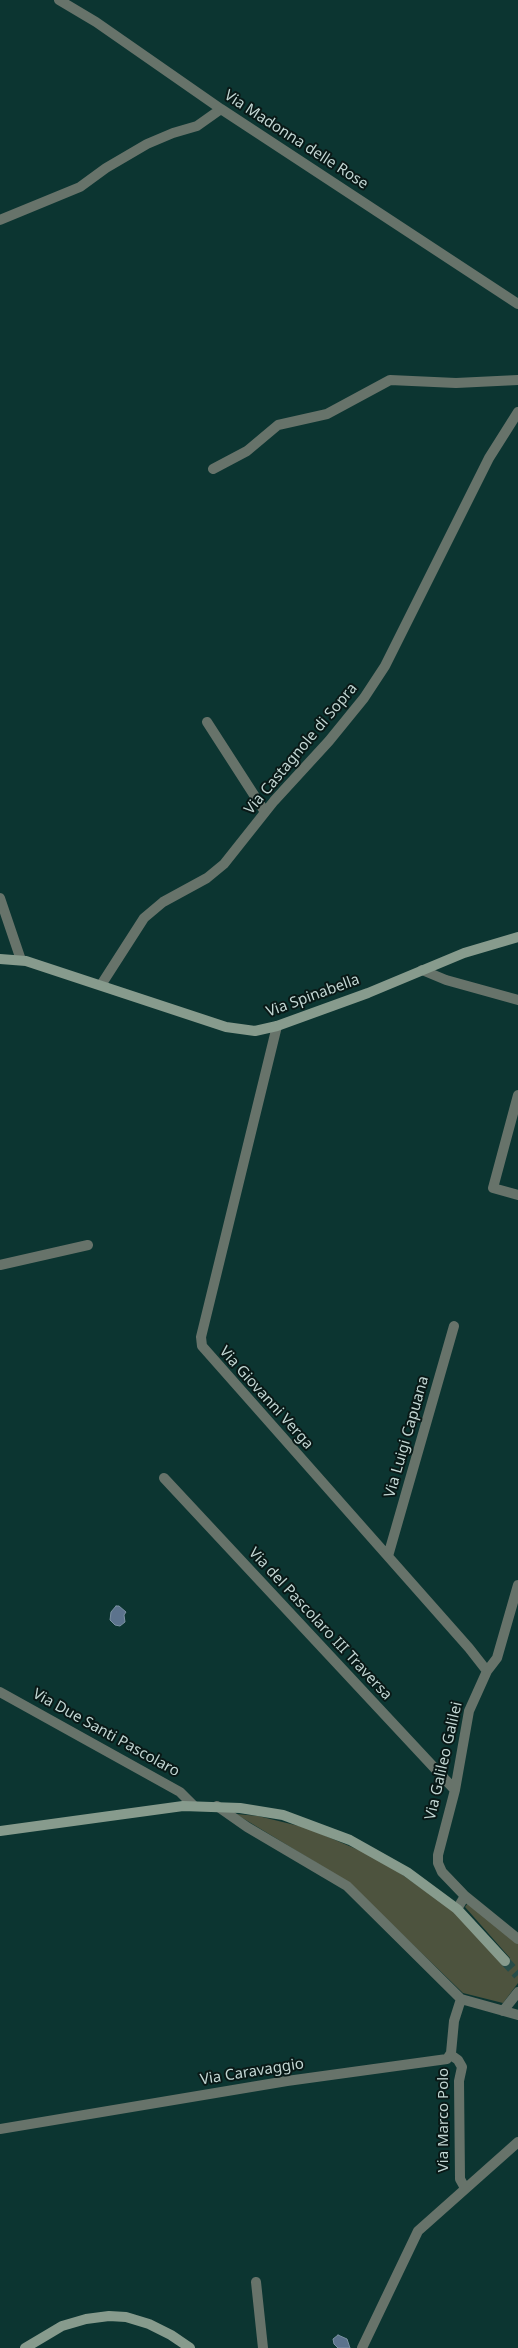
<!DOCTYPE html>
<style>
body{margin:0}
canvas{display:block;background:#0c3531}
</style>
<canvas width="518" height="2348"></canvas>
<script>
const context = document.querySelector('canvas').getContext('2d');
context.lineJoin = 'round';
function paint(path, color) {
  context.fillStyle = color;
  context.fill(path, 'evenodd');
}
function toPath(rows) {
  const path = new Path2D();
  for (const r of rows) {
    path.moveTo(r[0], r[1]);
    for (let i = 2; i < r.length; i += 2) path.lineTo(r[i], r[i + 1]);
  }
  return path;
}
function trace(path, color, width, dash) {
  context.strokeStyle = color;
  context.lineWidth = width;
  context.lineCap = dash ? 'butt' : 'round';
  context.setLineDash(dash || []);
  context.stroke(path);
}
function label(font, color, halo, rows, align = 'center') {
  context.font = font + ' "Noto Sans",sans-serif';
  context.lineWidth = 4;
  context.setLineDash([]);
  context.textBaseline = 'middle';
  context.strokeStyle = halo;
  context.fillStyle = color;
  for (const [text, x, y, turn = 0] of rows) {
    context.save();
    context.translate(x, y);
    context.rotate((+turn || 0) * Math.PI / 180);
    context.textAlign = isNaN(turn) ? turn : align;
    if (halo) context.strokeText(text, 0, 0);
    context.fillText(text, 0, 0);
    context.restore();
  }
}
paint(toPath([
 [236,1814,258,1816,307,1828,368,1854,394,1869,451,1909,503,1964,510,1958,465,1907,468,1903,518,1943,518,1983,503,2003,463,1993,348,1882]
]), '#4d533e');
const water = toPath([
 [116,1606,119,1606,126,1612,124,1615,125,1622,120,1626,115,1625,110,1620,111,1612,116,1606],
 [338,2335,347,2339,350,2348,338,2348,334,2344,333,2339,338,2335]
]);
paint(water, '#5c738d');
trace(water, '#7b91a2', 1);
trace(toPath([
 [505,1961,518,1975]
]), '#274d49', 10, [10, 5]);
trace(toPath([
 [59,0,96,22,221,109,518,304],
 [0,220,80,187,106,168,147,144,173,133,197,126,221,109],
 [213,469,247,451,278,425,327,414,390,380,456,383,518,380],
 [207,722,265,812],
 [0,898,21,960],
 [422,970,446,980,518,1000],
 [101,985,144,918,163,902,207,878,224,864,274,801,329,741,364,698,385,666,489,458,518,412],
 [277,1026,201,1337,202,1346,469,1648,487,1671],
 [518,1095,493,1188,518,1195],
 [0,1265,88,1245],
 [164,1478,455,1790],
 [388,1556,454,1326],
 [0,1692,180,1792,194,1806],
 [217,1806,247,1827,347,1886,461,1999,518,2015],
 [465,1896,518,1939],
 [457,1909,465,1896,442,1872,438,1863,438,1855,455,1790,469,1711,487,1671,497,1658,518,1585],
 [503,2011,518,1992],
 [451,2055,458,2060,462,2067,459,2081,460,2179,465,2188],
 [0,2129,287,2081,447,2059,451,2053,454,2021,461,1999],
 [256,2282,263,2348],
 [362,2348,418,2231,518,2142]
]), '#67736a', 10);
trace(toPath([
 [0,959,26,961,226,1027,255,1031,277,1026,368,993,464,953,518,937],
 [0,1831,183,1806,240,1808,283,1815,350,1840,407,1872,457,1909,505,1961],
 [25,2348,62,2326,86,2319,109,2316,126,2317,149,2324,171,2335,190,2348]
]), '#879b8d', 10);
label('15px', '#c2d6d3', '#091917', [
 ["Via Madonna delle Rose",296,140,33],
 ["Via Castagnole di Sopra",301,749,-50],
 ["Via Spinabella",313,996,-20],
 ["Via Giovanni Verga",266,1398,48],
 ["Via Luigi Capuana",407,1437,-74],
 ["Via del Pascolaro III Traversa",320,1624,47],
 ["Via Due Santi Pascolaro",106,1733,29],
 ["Via Galileo Galilei",444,1761,-77],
 ["Via Caravaggio",252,2072,-9],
 ["Via Marco Polo",444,2120,-90]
]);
</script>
